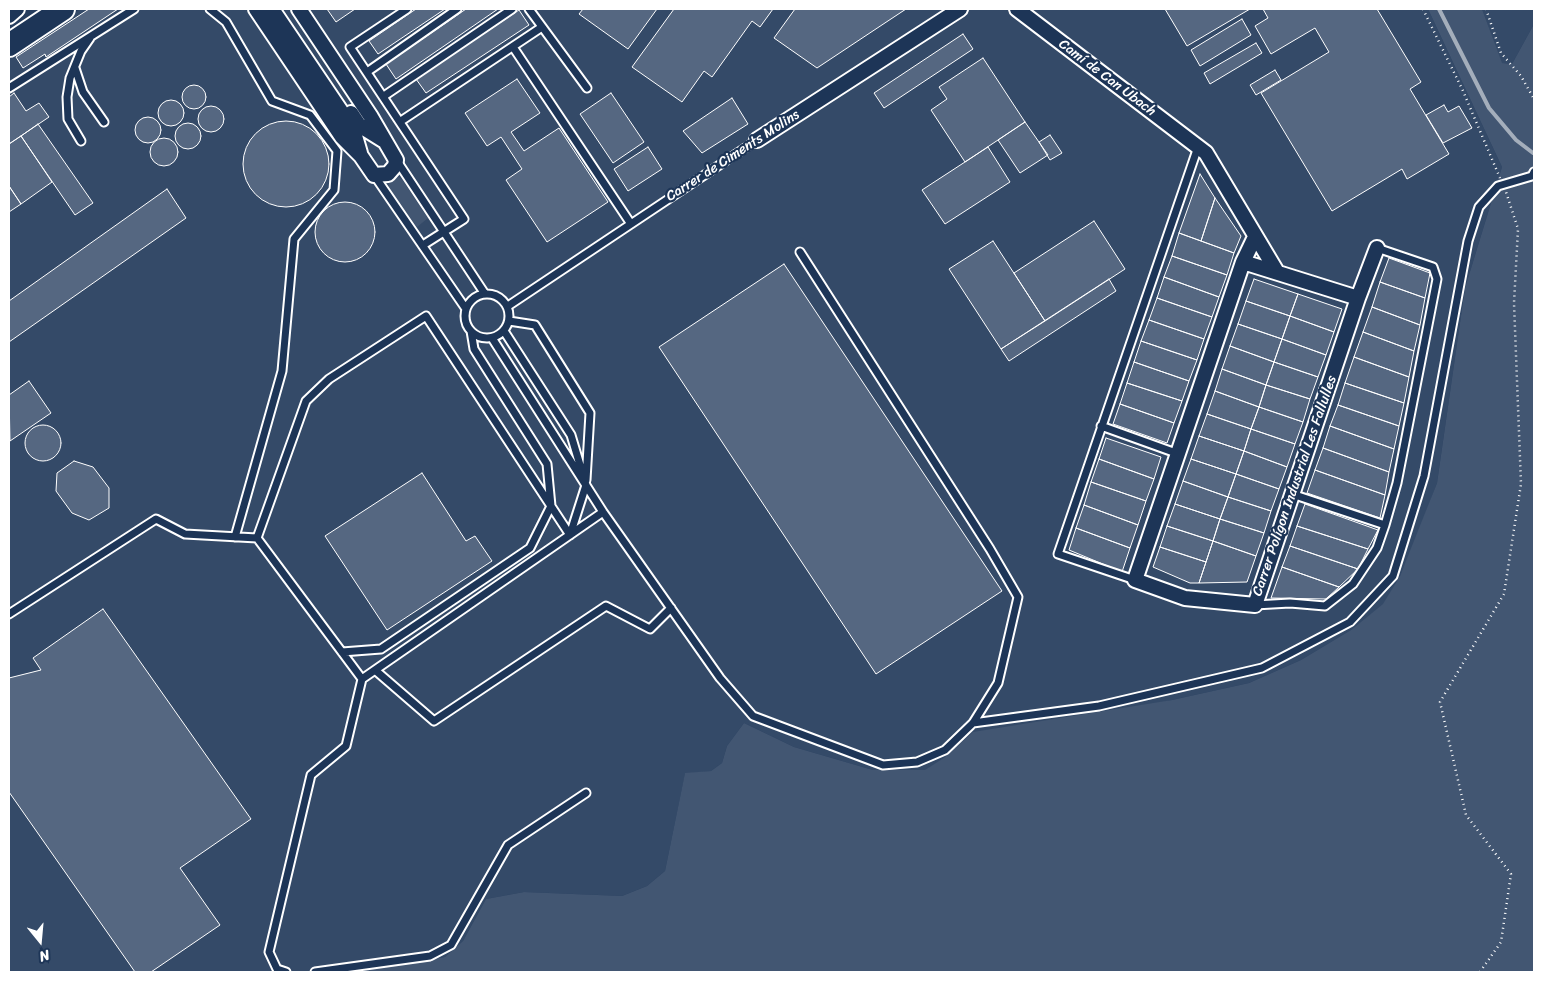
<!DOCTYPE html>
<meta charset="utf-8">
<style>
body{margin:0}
#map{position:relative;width:1543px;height:981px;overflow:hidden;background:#263d5e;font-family:Sriracha,sans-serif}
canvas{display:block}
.frame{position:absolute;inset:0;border:10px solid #fff;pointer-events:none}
.north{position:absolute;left:15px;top:916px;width:50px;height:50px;-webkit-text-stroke:4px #1d3557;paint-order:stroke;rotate:163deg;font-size:14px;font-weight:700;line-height:20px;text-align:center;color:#fff}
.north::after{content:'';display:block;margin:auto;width:18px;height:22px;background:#fff;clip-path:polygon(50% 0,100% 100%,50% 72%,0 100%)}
</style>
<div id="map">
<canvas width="1543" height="981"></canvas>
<div class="frame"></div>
<div class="north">N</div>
</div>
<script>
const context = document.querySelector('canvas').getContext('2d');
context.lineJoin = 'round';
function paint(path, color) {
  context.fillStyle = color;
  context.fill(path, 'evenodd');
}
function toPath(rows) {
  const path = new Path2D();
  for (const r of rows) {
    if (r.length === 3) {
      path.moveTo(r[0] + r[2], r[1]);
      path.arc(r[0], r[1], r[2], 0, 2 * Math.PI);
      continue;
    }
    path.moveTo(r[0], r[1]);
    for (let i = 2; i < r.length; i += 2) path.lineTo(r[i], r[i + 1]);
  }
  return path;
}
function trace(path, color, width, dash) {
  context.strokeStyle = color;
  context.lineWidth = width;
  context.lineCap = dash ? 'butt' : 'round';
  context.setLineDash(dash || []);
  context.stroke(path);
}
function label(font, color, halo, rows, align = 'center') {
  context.font = font + ' Sriracha,sans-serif';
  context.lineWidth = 4.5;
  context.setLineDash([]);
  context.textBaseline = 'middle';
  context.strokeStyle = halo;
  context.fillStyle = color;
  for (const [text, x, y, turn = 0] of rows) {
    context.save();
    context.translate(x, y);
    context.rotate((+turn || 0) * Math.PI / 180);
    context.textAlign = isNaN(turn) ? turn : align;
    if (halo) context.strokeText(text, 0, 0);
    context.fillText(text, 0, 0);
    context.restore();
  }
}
paint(toPath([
 [80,9,1428,9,1502,167,1465,288,1437,483,1415,542,1400,576,1384,604,1351,630,1301,660,1249,683,1172,700,945,757,926,770,873,770,794,747,744,723,727,746,722,763,711,771,685,774,665,871,647,886,622,896,524,892,486,899,463,941,445,957,354,972,9,972,9,57],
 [1482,9,1534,9,1534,24,1512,64,1501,63]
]), '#344a68');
paint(toPath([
 [1428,9,1482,9,1502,63,1512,64,1534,24,1534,972,354,972,445,957,463,941,486,899,524,892,622,896,647,886,665,871,685,773,711,771,722,763,727,746,744,723,794,747,873,770,925,770,945,757,973,732,1172,700,1249,683,1301,660,1351,630,1383,604,1400,576,1437,483,1465,288,1502,167],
 [398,177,401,178,428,218,417,227,388,187,389,183]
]), '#425672');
trace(toPath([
 [1439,9,1489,108,1516,140,1533,153]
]), '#a4aebb', 4);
const building = toPath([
 [89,9,118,9,46,57,45,54,23,68,16,57,89,9],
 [327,9,355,9,336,22,327,9],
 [416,9,445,9,378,54,369,41,416,9],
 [466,9,498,9,396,79,386,64,466,9],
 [583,9,657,9,628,49,579,14,583,9],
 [674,9,773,9,760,27,752,21,712,77,704,71,682,102,632,67,674,9],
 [795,9,906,9,817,68,774,38,795,9],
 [1165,9,1250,9,1187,46,1165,9],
 [1263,9,1377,9,1421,82,1410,89,1449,154,1407,179,1402,169,1332,211,1261,93,1329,52,1315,28,1271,54,1255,26,1268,18,1263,9],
 [519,10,529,25,426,93,416,79,519,10],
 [1242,19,1251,35,1200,66,1191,50,1242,19],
 [963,34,973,49,884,108,874,93,963,34],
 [1256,43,1262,53,1210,84,1204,73,1256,43],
 [983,58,1025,122,965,162,931,110,947,99,939,87,983,58],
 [1275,70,1281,80,1256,95,1250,85,1275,70],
 [517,79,540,113,511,132,524,151,559,128,608,202,547,242,506,180,522,169,501,137,487,146,465,113,517,79],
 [194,97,12],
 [14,93,26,111,39,103,49,117,9,144,9,97,14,93],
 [611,93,644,142,613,163,580,114,611,93],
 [732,98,748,124,702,153,683,131,732,98],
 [171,113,13],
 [1444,105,1448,112,1459,106,1472,128,1443,143,1426,115,1444,105],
 [211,119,13],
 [148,130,13],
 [286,164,43],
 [1025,122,1048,155,1020,173,998,140,1025,122],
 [188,136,13],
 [38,124,93,203,75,215,21,136,38,124],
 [1050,135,1062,153,1050,160,1039,142,1050,135],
 [21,136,52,182,21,204,9,186,9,144,21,136],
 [164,152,14],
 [648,147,662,169,628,191,614,169,648,147],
 [988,147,1010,182,945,224,922,190,988,147],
 [1200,174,1215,198,1201,241,1179,233,1200,174],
 [9,186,21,204,9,212,9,186],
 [167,189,186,218,9,342,9,301,167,189],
 [1215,198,1241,236,1234,253,1201,241,1215,198],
 [345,232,30],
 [1094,221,1125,269,1045,321,1014,273,1094,221],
 [1179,233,1234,253,1227,275,1172,256,1179,233],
 [993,241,1045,321,1001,349,949,269,993,241],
 [1172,256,1227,275,1219,297,1164,277,1172,256],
 [1389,258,1430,273,1425,298,1380,282,1389,258],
 [784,264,1002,591,876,674,659,347,784,264],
 [1164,277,1219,297,1212,317,1157,298,1164,277],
 [1109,279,1116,291,1009,361,1001,349,1109,279],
 [1254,279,1298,294,1290,316,1246,301,1254,279],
 [1380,282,1425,298,1420,325,1372,307,1380,282],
 [1298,294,1342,309,1334,332,1290,316,1298,294],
 [1157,298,1212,317,1204,339,1149,320,1157,298],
 [1246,301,1290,316,1282,339,1238,324,1246,301],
 [1372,307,1420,325,1414,351,1363,332,1372,307],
 [1290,316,1334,332,1326,355,1282,339,1290,316],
 [1149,320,1204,339,1197,360,1141,341,1149,320],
 [1238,324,1282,339,1274,362,1230,346,1238,324],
 [1363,332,1414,351,1409,377,1354,357,1363,332],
 [1282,339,1326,355,1318,377,1274,362,1282,339],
 [1141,341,1197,360,1189,381,1134,362,1141,341],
 [1230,346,1274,362,1266,385,1222,369,1230,346],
 [1354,357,1409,377,1404,403,1345,383,1354,357],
 [1134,362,1189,381,1182,401,1127,383,1134,362],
 [1274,362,1318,377,1310,399,1266,385,1274,362],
 [1222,369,1266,385,1259,407,1215,391,1222,369],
 [29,381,51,413,10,441,9,395,29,381],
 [1127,383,1182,401,1174,423,1120,404,1127,383],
 [1345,383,1404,403,1399,426,1338,405,1345,383],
 [1266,385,1310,399,1303,422,1259,407,1266,385],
 [1215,391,1259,407,1251,429,1207,414,1215,391],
 [1120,404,1174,423,1167,443,1113,424,1120,404],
 [1338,405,1399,426,1394,449,1330,426,1338,405],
 [1259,407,1303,422,1295,444,1251,429,1259,407],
 [1207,414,1251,429,1244,451,1199,436,1207,414],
 [43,443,18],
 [1330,426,1394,449,1389,472,1323,448,1330,426],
 [1251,429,1295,444,1287,467,1244,451,1251,429],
 [1199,436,1244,451,1236,474,1191,459,1199,436],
 [1106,438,1161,457,1154,479,1099,459,1106,438],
 [1323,448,1389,472,1385,495,1315,470,1323,448],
 [1244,451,1287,467,1279,489,1236,474,1244,451],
 [1099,459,1154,479,1146,501,1091,482,1099,459],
 [1191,459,1236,474,1228,497,1183,481,1191,459],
 [74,461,93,467,109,488,109,508,89,520,72,513,56,491,57,473,74,461],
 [1315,470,1385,495,1380,518,1307,493,1315,470],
 [422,473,466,541,475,536,492,561,387,630,325,536,422,473],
 [1236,474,1279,489,1271,511,1228,497,1236,474],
 [1183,481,1228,497,1220,519,1175,504,1183,481],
 [1091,482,1146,501,1138,525,1084,505,1091,482],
 [1228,497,1271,511,1264,533,1220,519,1228,497],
 [1175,504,1220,519,1213,541,1167,526,1175,504],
 [1305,504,1378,530,1368,549,1297,526,1305,504],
 [1084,505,1138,525,1130,548,1076,528,1084,505],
 [1220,519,1264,533,1256,556,1213,541,1220,519],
 [1167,526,1213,541,1206,562,1160,547,1167,526],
 [1297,526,1368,549,1358,569,1290,546,1297,526],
 [1076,528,1130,548,1122,572,1069,550,1076,528],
 [1213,541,1256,556,1247,582,1199,583,1213,541],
 [1290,546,1358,569,1339,587,1282,567,1290,546],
 [1160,547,1206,562,1199,583,1190,583,1153,567,1160,547],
 [1282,567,1339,587,1326,599,1271,598,1282,567],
 [103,609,251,819,180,868,220,925,151,972,135,972,9,792,9,678,41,670,33,658,103,609]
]);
paint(building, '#556781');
trace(building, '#fff', 1);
const lane = toPath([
 [210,9,226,22,272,101,310,115,337,151,334,190,294,239,282,371,235,537],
 [407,9,350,47,464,219,423,245],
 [529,9,587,88],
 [513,47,631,224],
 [75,68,83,92,104,122],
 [367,72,457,9],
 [9,88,134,9],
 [384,96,512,9],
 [401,121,542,27],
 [81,141,68,119,67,97,70,78,81,51,90,38],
 [397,161,485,294],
 [374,175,466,309],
 [487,316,22],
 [508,306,757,140],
 [509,321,535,325,590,413,586,480],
 [504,331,571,435,586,485,570,535],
 [492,338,603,512,720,678,753,716,883,765,917,762,945,750,973,723,998,683,1018,597,990,549,800,252],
 [1101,426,1176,453],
 [1292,494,1385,525],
 [257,538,306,401,329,379,426,316,570,535],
 [1135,580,1058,554,1198,147],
 [1255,605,1290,603,1325,606,1353,584,1377,548,1385,525,1397,483,1437,279,1433,267,1377,248],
 [9,614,156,519,185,534,257,538,362,679],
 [342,652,381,649,530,548,551,506,547,464,474,349,471,331],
 [375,670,434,721,606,606,650,629,671,608],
 [973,723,1099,706,1262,668,1350,622,1393,576,1424,476,1468,241,1479,207,1498,186,1532,176,1534,172],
 [286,972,277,969,269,952,311,775,346,746,362,679,603,512],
 [315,972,430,956,451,945,508,845,586,793]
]);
const street = toPath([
 [256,9,342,137,361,156,374,175,388,174,395,166,396,160,371,117,299,9],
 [272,9,353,129,360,153],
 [1017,9,1206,153,1277,272],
 [9,16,17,9],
 [351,113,359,125,383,140],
 [757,140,960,9],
 [1243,262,1358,298,1255,605,1185,598,1135,580,1243,262,1255,237],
 [1358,298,1377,248]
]);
const primary = toPath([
 [9,45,63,9]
]);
trace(lane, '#fff', 11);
trace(street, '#fff', 18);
trace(primary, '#fff', 26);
trace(toPath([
 [1423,9,1463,91,1500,178],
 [1486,9,1501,53,1521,76,1534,99],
 [1480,972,1501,942,1511,874,1466,815,1440,702,1504,594,1521,484,1514,303,1518,229,1506,192]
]), '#fff', 2.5, [1, 4]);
trace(lane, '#1d3557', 7);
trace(street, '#1d3557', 14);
trace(primary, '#1d3557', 22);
label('14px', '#fff', '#1d3557', [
 ["Camí de Can Ubach",1107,78,37],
 ["Carrer de Ciments Molins",733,156,-33],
 ["Carrer Polígon Industrial Les Fallulles",1295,486,-71]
]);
</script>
